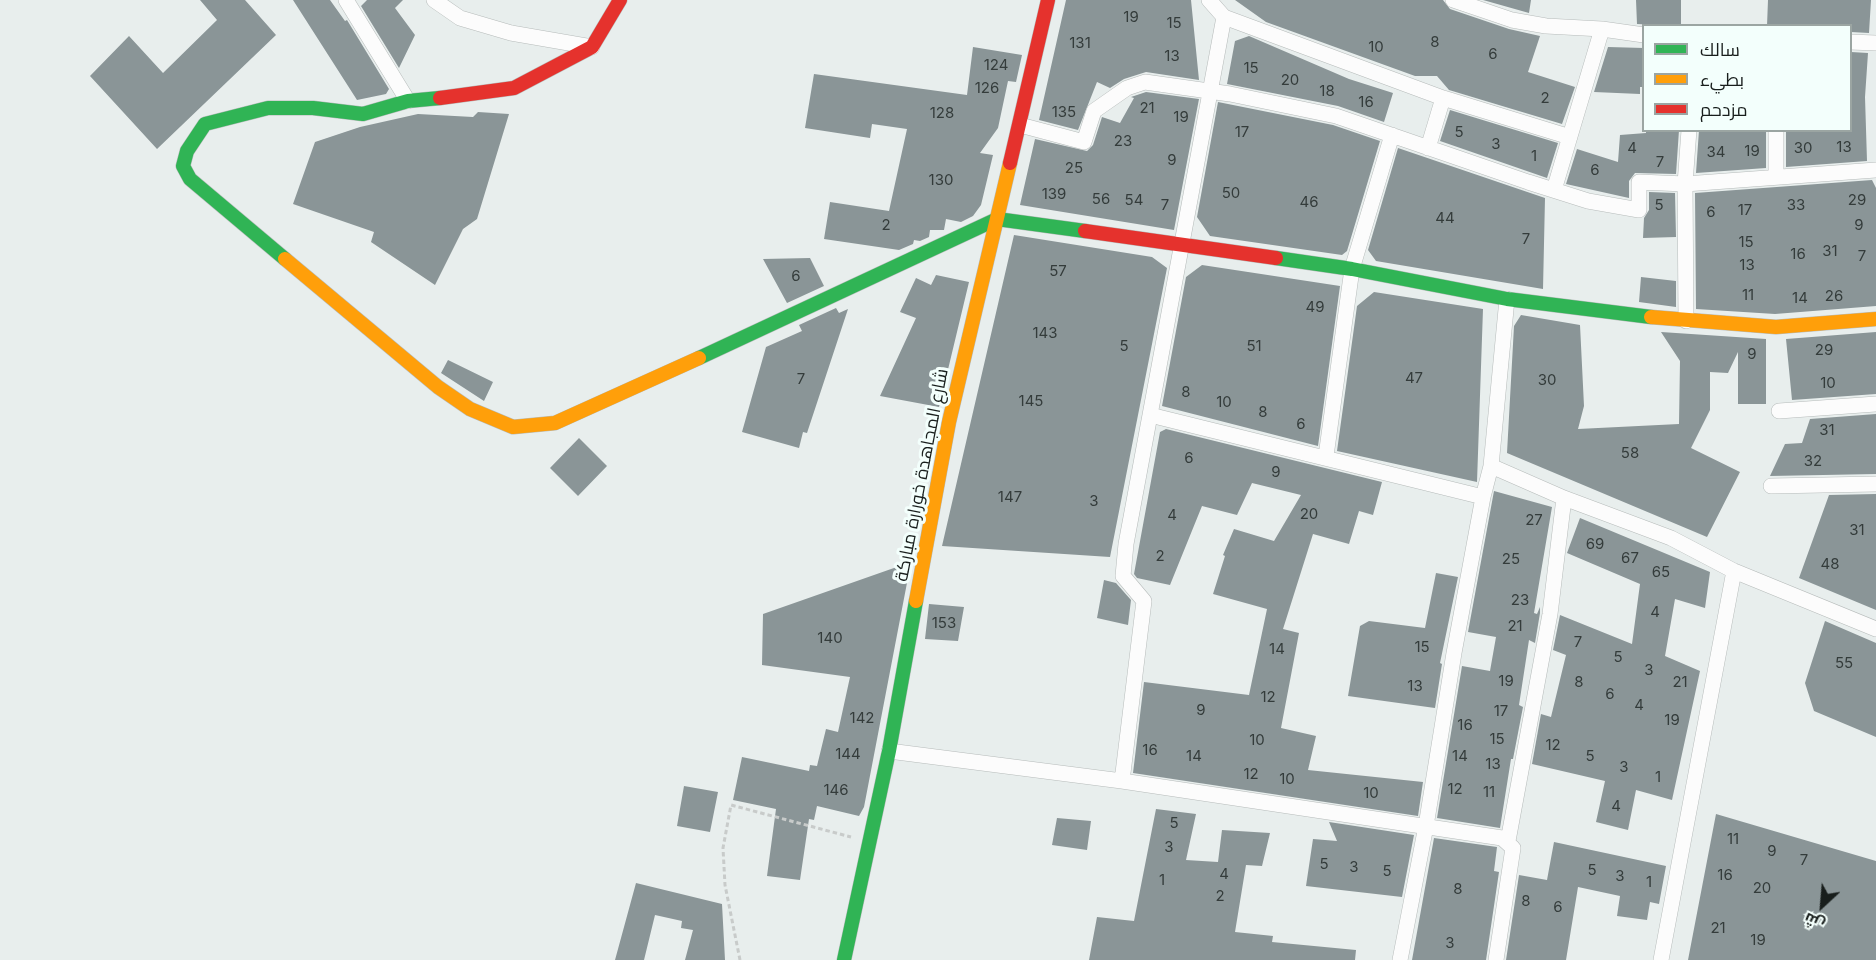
<!DOCTYPE html>
<meta charset="utf-8">
<style>
body{margin:0}
#map{position:relative;width:1876px;height:960px;overflow:hidden;background:#e8eeed;font-family:Inter,Cairo,sans-serif}
canvas{display:block}
.legend{position:absolute;left:1642px;top:24px;width:210px;height:108px;box-sizing:border-box;background:#f3fffc;border:2px solid #9ba5a2;margin:0;padding:8px 10px;list-style:none;font-size:18px;color:#181e1c}
.legend li{display:flex;align-items:center;gap:12px;height:30px}
.legend b{width:30px;border:2px solid #9ba5a2}
.north{position:absolute;left:1792px;top:876px;width:60px;height:60px;-webkit-text-stroke:4px #f3fffc;paint-order:stroke;rotate:206deg;font-size:16px;font-weight:700;line-height:24px;text-align:center;color:#181e1c}
.north::after{content:'';display:block;margin:auto;width:21px;height:27px;background:#181e1c;clip-path:polygon(50% 0,100% 100%,50% 72%,0 100%)}
</style>
<div id="map">
<canvas width="1876" height="960"></canvas>
<ul class="legend">
<li><b style="height:8px;background:#30b455"></b>سالك</li>
<li><b style="height:8px;background:#ff9f0a"></b>بطيء</li>
<li><b style="height:8px;background:#e5322d"></b>مزدحم</li>
</ul>
<div class="north">ش</div>
</div>
<script>
const context = document.querySelector('canvas').getContext('2d');
context.lineJoin = 'round';
function paint(path, color) {
  context.fillStyle = color;
  context.fill(path, 'evenodd');
}
function toPath(rows) {
  const path = new Path2D();
  for (const r of rows) {
    path.moveTo(r[0], r[1]);
    for (let i = 2; i < r.length; i += 2) path.lineTo(r[i], r[i + 1]);
  }
  return path;
}
function trace(path, color, width, dash) {
  context.strokeStyle = color;
  context.lineWidth = width;
  context.lineCap = dash ? 'butt' : 'round';
  context.setLineDash(dash || []);
  context.stroke(path);
}
function label(font, color, halo, rows, align = 'center') {
  context.font = font + ' Inter,Cairo,sans-serif';
  context.lineWidth = 6;
  context.setLineDash([]);
  context.textBaseline = 'middle';
  context.strokeStyle = halo;
  context.fillStyle = color;
  for (const [text, x, y, turn = 0] of rows) {
    context.save();
    context.translate(x, y);
    context.rotate((+turn || 0) * Math.PI / 180);
    context.textAlign = isNaN(turn) ? turn : align;
    if (halo) context.strokeText(text, 0, 0);
    context.fillText(text, 0, 0);
    context.restore();
  }
}
paint(toPath([
 [200,0,245,0,276,35,157,149,90,76,129,36,163,73,217,20],
 [293,0,330,0,345,21,347,20,389,89,386,94,357,100],
 [367,0,403,0,395,8,415,35,399,68,361,6],
 [1066,0,1191,0,1199,80,1146,72,1124,79,1110,88,1097,82,1078,130,1039,120],
 [1235,0,1443,0,1450,9,1509,29,1540,36,1528,72,1575,87,1562,124,1449,90,1437,76,1415,76,1266,22],
 [1483,0,1531,0,1529,13],
 [1636,0,1681,0,1681,26,1637,24],
 [1768,0,1871,0,1869,33,1851,32,1851,26,1767,26],
 [1249,36,1349,79,1393,93,1384,122,1338,106,1227,84,1235,41],
 [973,47,1022,55,1016,82,1008,81,998,128,980,153,993,155,981,205,973,216,961,222,946,219,944,230,930,230,929,237,920,241,914,240,913,244,899,250,824,239,830,202,889,211,907,129,872,124,870,138,805,128,814,74,967,95],
 [1608,47,1644,48,1644,87,1640,87,1640,94,1594,92],
 [1851,52,1868,53,1865,97,1867,161,1786,167,1786,130,1851,130],
 [1146,92,1199,99,1174,230,1020,205,1035,139,1087,151,1093,145,1102,117,1120,123,1134,98,1131,97],
 [1218,102,1333,125,1380,141,1347,251,1342,255,1210,236,1197,217],
 [1450,110,1558,143,1547,178,1440,141],
 [478,112,509,114,477,219,463,229,435,285,371,242,374,232,293,204,315,142,360,127,418,114,473,117],
 [1646,130,1679,130,1676,174,1635,173,1629,181,1629,198,1566,184,1577,149,1618,162,1620,135,1646,133],
 [1699,130,1766,130,1766,168,1696,173],
 [1398,148,1545,198,1543,289,1376,261,1368,250],
 [1872,180,1876,188,1876,306,1775,314,1696,309,1695,193],
 [1649,192,1675,193,1676,237,1643,238,1644,218,1649,210],
 [1014,235,1152,257,1167,268,1110,557,942,546],
 [810,258,824,286,787,303,763,259],
 [1202,265,1340,286,1318,446,1162,406,1186,277],
 [936,275,969,282,939,407,880,396,916,318,900,312,916,278,931,285],
 [1641,277,1676,281,1676,307,1639,302],
 [1374,292,1483,309,1477,482,1337,451,1357,306],
 [836,308,839,313,848,309,807,433,803,432,799,448,742,432,766,347,802,331,799,325],
 [1521,315,1580,325,1584,406,1578,429,1679,424,1680,361,1661,332,1766,339,1766,404,1738,404,1738,352,1728,373,1710,372,1710,410,1691,448,1740,472,1707,537,1507,453,1514,326],
 [1876,332,1876,394,1792,400,1786,339],
 [448,360,493,382,484,401,441,373],
 [1876,414,1876,474,1770,476,1785,444,1802,443,1810,419],
 [1166,429,1382,482,1373,515,1359,511,1349,544,1313,534,1283,629,1299,633,1281,728,1316,736,1308,770,1423,782,1418,816,1133,773,1144,682,1249,695,1267,609,1213,594,1225,556,1223,555,1234,529,1274,541,1301,495,1252,483,1237,515,1202,506,1170,585,1137,578,1134,574,1160,432],
 [579,438,607,466,578,496,550,468],
 [1494,491,1552,507,1534,613,1537,614,1540,607,1540,613,1535,643,1529,640,1519,705,1523,707,1513,759,1511,759,1500,828,1437,818,1462,666,1490,671,1496,637,1468,632],
 [1876,494,1876,610,1799,578,1829,495],
 [1580,518,1710,572,1705,608,1675,599,1665,656,1700,671,1672,800,1636,790,1628,830,1596,822,1605,781,1532,764,1541,714,1551,717,1566,655,1553,650,1560,615,1632,644,1640,584,1567,553],
 [911,562,864,807,859,816,817,806,814,820,809,819,800,880,767,876,776,809,733,800,742,757,809,771,810,765,817,766,826,729,838,732,850,677,762,665,763,614],
 [1436,573,1458,577,1440,663,1442,664,1435,708,1348,696,1360,626,1369,621,1425,628],
 [1104,580,1116,583,1131,600,1128,625,1097,618],
 [929,604,964,607,958,641,925,639],
 [1825,621,1876,643,1876,737,1814,711,1805,683],
 [684,786,718,792,710,832,677,826],
 [1156,809,1196,814,1186,860,1218,862,1222,830,1270,833,1262,866,1246,865,1235,932,1273,936,1272,942,1356,950,1355,960,1089,960,1097,917,1134,921],
 [1716,814,1876,861,1876,960,1688,960],
 [1057,818,1091,821,1087,850,1052,845],
 [1329,822,1414,835,1402,897,1306,886,1313,839,1337,841],
 [1434,838,1497,847,1494,871,1499,872,1486,960,1412,960],
 [1554,842,1666,866,1659,904,1650,902,1647,920,1617,916,1620,896,1578,887,1566,960,1506,960,1519,875,1547,880],
 [636,883,722,904,725,960,685,960,693,930,681,928,682,921,655,915,644,960,615,960]
]), '#8a9597');
const street = toPath([
 [346,0,408,101],
 [434,0,460,18,511,33,592,47],
 [1209,0,1224,17,1443,98,1570,137],
 [1453,0,1512,20,1546,26,1602,29,1644,35],
 [1850,42,1876,43],
 [1020,125,1084,142,1094,111,1127,88,1145,82,1230,94,1336,116,1528,182,1588,201,1639,210,1639,182,1685,184,1876,170],
 [1776,130,1776,177],
 [1428,148,1443,98],
 [1554,190,1602,29],
 [1686,321,1685,184,1689,130],
 [1779,411,1876,404],
 [1150,415,1483,497],
 [1326,456,1352,269,1392,135],
 [1491,466,1564,498,1671,538,1734,571,1876,629],
 [1771,486,1876,484],
 [889,751,1122,781,1144,601,1123,576,1126,544,1224,17],
 [1122,781,1502,838,1513,848,1496,960],
 [1508,841,1550,614,1564,498],
 [1400,960,1426,826,1454,653,1483,497,1491,466,1507,299],
 [1661,960,1734,571]
]);
const fast = toPath([
 [1276,258,1352,269,1507,299,1651,317],
 [285,259,190,179,183,166,187,151,205,124,268,108,313,108,363,114,408,101,440,98],
 [699,358,997,219,1085,231],
 [844,960,889,751,916,601]
]);
const slow = toPath([
 [285,259,438,387,470,409,513,427,555,423,699,358],
 [1651,317,1776,327,1876,319],
 [916,601,949,422,1010,163]
]);
const jam = toPath([
 [440,98,514,88,592,47,620,0],
 [1010,163,1048,0],
 [1085,231,1276,258]
]);
trace(street, '#b6bbba', 16);
trace(fast, '#b6bbba', 15);
trace(slow, '#b6bbba', 15);
trace(jam, '#b6bbba', 15);
trace(toPath([
 [740,960,725,885,723,848,731,805,851,837]
]), '#c8cbca', 3, [4.5, 3]);
trace(street, '#fcfcfc', 15);
trace(fast, '#30b455', 14);
trace(slow, '#ff9f0a', 14);
trace(jam, '#e5322d', 14);
label('15px', '#343c3b', null, [
 ["19",1131,17],
 ["15",1174,23],
 ["8",1435,42],
 ["131",1080,43],
 ["10",1376,47],
 ["6",1493,54],
 ["13",1172,56],
 ["124",996,65],
 ["15",1251,68],
 ["20",1290,80],
 ["126",987,88],
 ["18",1327,91],
 ["2",1545,98],
 ["16",1366,102],
 ["21",1147,108],
 ["135",1064,112],
 ["128",942,113],
 ["19",1181,117],
 ["17",1242,132],
 ["5",1459,132],
 ["23",1123,141],
 ["3",1496,144],
 ["13",1844,147],
 ["4",1632,148],
 ["30",1803,148],
 ["19",1752,151],
 ["34",1716,152],
 ["1",1534,156],
 ["9",1172,160],
 ["7",1660,162],
 ["25",1074,168],
 ["6",1595,170],
 ["130",941,180],
 ["50",1231,193],
 ["139",1054,194],
 ["56",1101,199],
 ["54",1134,200],
 ["29",1857,200],
 ["46",1309,202],
 ["7",1165,205],
 ["5",1659,205],
 ["33",1796,205],
 ["17",1745,210],
 ["6",1711,212],
 ["44",1445,218],
 ["2",886,225],
 ["9",1859,225],
 ["7",1526,239],
 ["15",1746,242],
 ["31",1830,251],
 ["16",1798,254],
 ["7",1862,256],
 ["13",1747,265],
 ["57",1058,271],
 ["6",796,276],
 ["11",1748,295],
 ["26",1834,296],
 ["14",1800,298],
 ["49",1315,307],
 ["143",1045,333],
 ["5",1124,346],
 ["51",1254,346],
 ["29",1824,350],
 ["9",1752,354],
 ["47",1414,378],
 ["7",801,379],
 ["30",1547,380],
 ["10",1828,383],
 ["8",1186,392],
 ["145",1031,401],
 ["10",1224,402],
 ["8",1263,412],
 ["6",1301,424],
 ["31",1827,430],
 ["58",1630,453],
 ["6",1189,458],
 ["32",1813,461],
 ["9",1276,472],
 ["147",1010,497],
 ["3",1094,501],
 ["20",1309,514],
 ["4",1172,515],
 ["27",1534,520],
 ["31",1857,530],
 ["69",1595,544],
 ["2",1160,556],
 ["67",1630,558],
 ["25",1511,559],
 ["48",1830,564],
 ["65",1661,572],
 ["23",1520,600],
 ["4",1655,612],
 ["153",944,623],
 ["21",1515,626],
 ["140",830,638],
 ["7",1578,642],
 ["15",1422,647],
 ["14",1277,649],
 ["5",1618,657],
 ["55",1844,663],
 ["3",1649,670],
 ["19",1506,681],
 ["8",1579,682],
 ["21",1680,682],
 ["13",1415,686],
 ["6",1610,694],
 ["12",1268,697],
 ["4",1639,705],
 ["9",1201,710],
 ["17",1501,711],
 ["142",862,718],
 ["19",1672,720],
 ["16",1465,725],
 ["15",1497,739],
 ["10",1257,740],
 ["12",1553,745],
 ["16",1150,750],
 ["144",848,754],
 ["14",1194,756],
 ["14",1460,756],
 ["5",1590,756],
 ["13",1493,764],
 ["3",1624,767],
 ["12",1251,774],
 ["1",1658,777],
 ["10",1287,779],
 ["12",1455,789],
 ["146",836,790],
 ["11",1489,792],
 ["10",1371,793],
 ["4",1616,806],
 ["5",1174,823],
 ["11",1733,839],
 ["3",1169,847],
 ["9",1772,851],
 ["7",1804,860],
 ["5",1324,864],
 ["3",1354,867],
 ["5",1592,870],
 ["5",1387,871],
 ["4",1224,874],
 ["16",1725,875],
 ["3",1620,876],
 ["1",1162,880],
 ["1",1649,882],
 ["20",1762,888],
 ["8",1458,889],
 ["2",1220,896],
 ["8",1526,901],
 ["6",1558,907],
 ["21",1718,928],
 ["19",1758,940],
 ["3",1450,943]
]);
label('18px', '#181e1c', '#f3fffc', [
 ["شارع المجاهدة خورارة مباركة",922,475,-79]
]);
</script>
